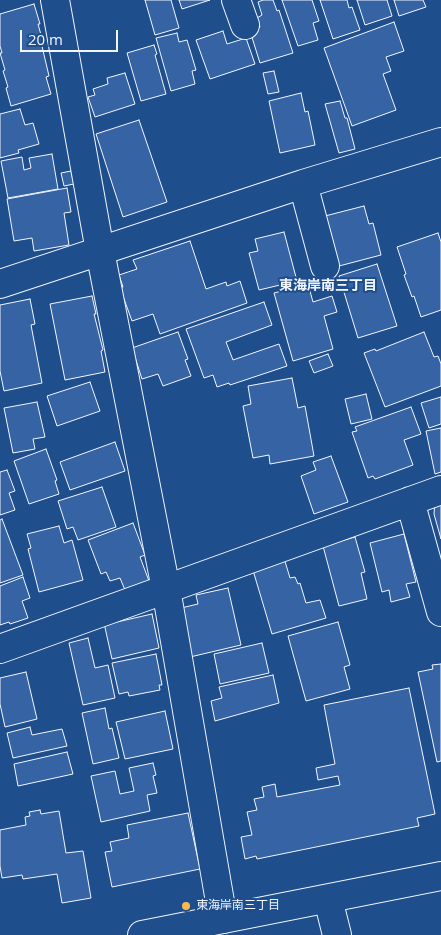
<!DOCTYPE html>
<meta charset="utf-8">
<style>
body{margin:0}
#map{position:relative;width:441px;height:935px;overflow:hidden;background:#1f4e8c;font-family:"Open Sans",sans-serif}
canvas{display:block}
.scale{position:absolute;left:20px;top:30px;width:98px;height:22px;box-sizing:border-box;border:2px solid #f2f6ff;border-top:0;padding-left:6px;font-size:15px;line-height:18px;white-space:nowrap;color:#f2f6ff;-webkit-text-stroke:4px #1f4e8c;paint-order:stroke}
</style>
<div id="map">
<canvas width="441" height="935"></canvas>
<div class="scale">20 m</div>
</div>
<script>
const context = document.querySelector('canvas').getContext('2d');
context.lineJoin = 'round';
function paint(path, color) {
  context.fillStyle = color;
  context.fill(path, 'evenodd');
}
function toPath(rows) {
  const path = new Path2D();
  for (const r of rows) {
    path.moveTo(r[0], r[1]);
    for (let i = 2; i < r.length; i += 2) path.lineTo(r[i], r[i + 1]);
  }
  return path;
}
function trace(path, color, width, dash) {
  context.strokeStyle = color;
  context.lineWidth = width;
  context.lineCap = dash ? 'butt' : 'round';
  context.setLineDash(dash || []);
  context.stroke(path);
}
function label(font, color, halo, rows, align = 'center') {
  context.font = font + ' "Open Sans","Noto Sans JP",sans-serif';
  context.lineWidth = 4;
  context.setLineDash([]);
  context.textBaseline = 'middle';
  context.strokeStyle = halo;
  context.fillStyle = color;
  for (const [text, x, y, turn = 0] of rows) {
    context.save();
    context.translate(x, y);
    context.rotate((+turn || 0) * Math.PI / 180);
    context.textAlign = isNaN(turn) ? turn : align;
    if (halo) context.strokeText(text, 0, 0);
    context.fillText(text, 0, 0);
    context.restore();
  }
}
const building = toPath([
 [145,0,171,0,179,28,155,35,145,0],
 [179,0,210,0,182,9,179,0],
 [263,0,273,0,277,11,279,10,293,53,260,63,250,31,260,27,257,18,262,15,258,2,263,0],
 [282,0,312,0,319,21,313,23,318,40,298,46,282,0],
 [320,0,347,0,349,8,352,7,360,30,333,39,320,0],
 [357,0,387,0,392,16,365,25,357,0],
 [394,0,423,0,426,7,399,16,394,0],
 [34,4,40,24,38,24,43,42,41,42,49,76,46,77,51,94,11,106,6,88,8,87,3,71,5,70,0,53,2,53,0,46,0,14,34,4],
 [394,22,404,51,386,57,391,71,383,74,396,110,352,126,324,48,394,22],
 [223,31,227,44,246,38,255,64,210,79,196,40,223,31],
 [177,33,179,42,187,40,196,70,192,71,195,84,171,91,156,38,177,33],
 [154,45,157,54,155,55,166,94,141,101,127,53,154,45],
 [274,71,279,92,268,94,263,73,274,71],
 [125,73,135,104,95,117,88,97,95,95,93,89,108,84,107,78,125,73],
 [301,93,305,112,308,111,315,145,280,153,269,101,301,93],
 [340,101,345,118,347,118,355,149,339,153,325,104,340,101],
 [20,109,25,125,33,123,39,144,18,150,19,153,0,158,0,114,20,109],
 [139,120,167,202,123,217,96,134,139,120],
 [52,154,58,189,8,198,1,161,22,157,24,170,31,168,29,158,52,154],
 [71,171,74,184,64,186,61,173,71,171],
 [67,188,71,212,64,213,69,245,34,251,32,238,14,241,7,199,67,188],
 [364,206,369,224,373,223,381,255,339,266,325,216,364,206],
 [284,232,297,281,259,290,249,253,258,251,255,239,284,232],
 [438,233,441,242,441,310,421,317,414,296,412,297,404,275,406,274,397,247,438,233],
 [190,241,206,289,226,282,227,286,240,281,247,303,160,334,153,314,132,321,120,288,123,287,119,275,137,269,133,260,190,241],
 [377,264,397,326,358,338,339,276,377,264],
 [308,284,313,302,332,296,337,312,324,316,333,349,293,361,274,293,308,284],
 [92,296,96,314,94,314,103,350,101,351,105,372,65,380,50,304,92,296],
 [30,299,35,324,31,325,42,383,4,391,0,371,0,305,30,299],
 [264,302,272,325,226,342,233,360,279,344,287,366,230,385,229,383,217,387,213,375,204,378,186,329,264,302],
 [178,332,188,359,185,360,191,376,163,386,158,374,142,379,132,348,178,332],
 [424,332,434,357,438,356,441,364,441,386,385,407,364,353,375,349,376,351,424,332],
 [328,354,333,366,314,373,309,361,328,354],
 [292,378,298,408,305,406,314,456,270,464,269,455,253,458,243,406,251,404,248,386,292,378],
 [90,382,100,411,57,426,47,396,90,382],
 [366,394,372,419,351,424,345,399,366,394],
 [441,397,441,424,429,428,421,403,441,397],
 [37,402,45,437,33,439,35,449,13,453,4,408,37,402],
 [411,407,421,434,404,440,413,465,375,479,373,476,368,478,352,432,357,431,355,427,411,407],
 [441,428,441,472,435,474,426,431,441,428],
 [115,442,125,471,70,490,60,462,115,442],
 [46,449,57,480,55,481,59,494,29,504,14,461,46,449],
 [331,456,348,502,314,514,301,476,316,470,313,462,331,456],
 [7,470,15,491,9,493,15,510,0,515,0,472,7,470],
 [102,487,116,527,78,540,73,527,67,529,58,501,102,487],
 [441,499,441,539,434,514,435,501,441,499],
 [2,519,23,575,0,583,0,520,2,519],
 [133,523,145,555,140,557,149,581,125,590,120,578,110,581,106,572,101,574,88,540,133,523],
 [59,526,64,543,72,540,83,580,39,592,28,549,31,548,27,534,59,526],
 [404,534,416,582,406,584,410,597,391,602,389,590,382,592,370,543,404,534],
 [355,537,365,572,361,573,367,599,339,606,323,546,355,537],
 [284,558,290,578,295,577,298,584,300,583,306,603,320,600,326,618,272,634,252,567,284,558],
 [23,577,30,598,22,601,28,618,10,624,9,622,0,625,0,586,23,577],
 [228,588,241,645,190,657,181,608,198,604,196,595,228,588],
 [152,614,159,648,112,659,104,623,117,620,117,622,152,614],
 [338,622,350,665,344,667,350,689,306,701,288,636,338,622],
 [88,638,95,668,108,665,115,698,83,705,69,643,88,638],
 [262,643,269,673,220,684,214,654,262,643],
 [156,654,162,685,159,685,160,690,129,696,128,692,119,694,112,663,156,654],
 [441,664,441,761,437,762,418,672,433,669,432,665,441,664],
 [26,672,37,719,5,727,0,704,0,678,26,672],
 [273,675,279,703,215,721,211,701,222,698,219,687,273,675],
 [409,688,435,814,417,818,419,826,257,859,256,856,245,859,241,837,252,835,247,812,257,810,254,799,264,797,262,787,275,784,277,797,340,785,338,776,318,780,316,768,335,764,324,705,409,688],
 [105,708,109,729,112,728,119,758,93,764,82,713,105,708],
 [165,711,173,749,125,759,116,722,165,711],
 [30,727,32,735,62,729,67,746,13,758,7,733,30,727],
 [67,752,73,774,18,786,14,764,67,752],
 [153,763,156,775,153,776,157,793,147,795,150,811,101,822,91,776,115,771,120,794,134,791,129,768,153,763],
 [40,810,41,814,59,811,66,853,83,851,91,898,62,903,57,874,23,879,22,875,2,878,0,866,0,830,26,825,25,817,30,816,29,812,40,810],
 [188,813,200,869,112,887,105,852,112,851,110,842,129,838,127,825,188,813]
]);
paint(building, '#3563a3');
trace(building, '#f2f6ff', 1);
const minor = toPath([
 [55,0,100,251,166,589,223,919],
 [236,0,245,25],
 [303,184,325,266],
 [0,284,303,184,441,142],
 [410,501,441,612],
 [0,649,441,490],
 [328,899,337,935]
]);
const major = toPath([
 [142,935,441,876]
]);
trace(minor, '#f2f6ff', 30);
trace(major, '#f2f6ff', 30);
trace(minor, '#1f4e8c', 28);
trace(major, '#1f4e8c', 28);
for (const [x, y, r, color] of [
 [186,906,5,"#ffb74d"]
]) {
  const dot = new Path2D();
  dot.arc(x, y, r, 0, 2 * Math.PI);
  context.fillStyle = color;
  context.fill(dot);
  trace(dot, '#1f4e8c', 2);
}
label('12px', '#f2f6ff', '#1f4e8c', [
 ["東海岸南三丁目",196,906]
], 'left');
label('bold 14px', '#f2f6ff', '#1f4e8c', [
 ["東海岸南三丁目",328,286]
]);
</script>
